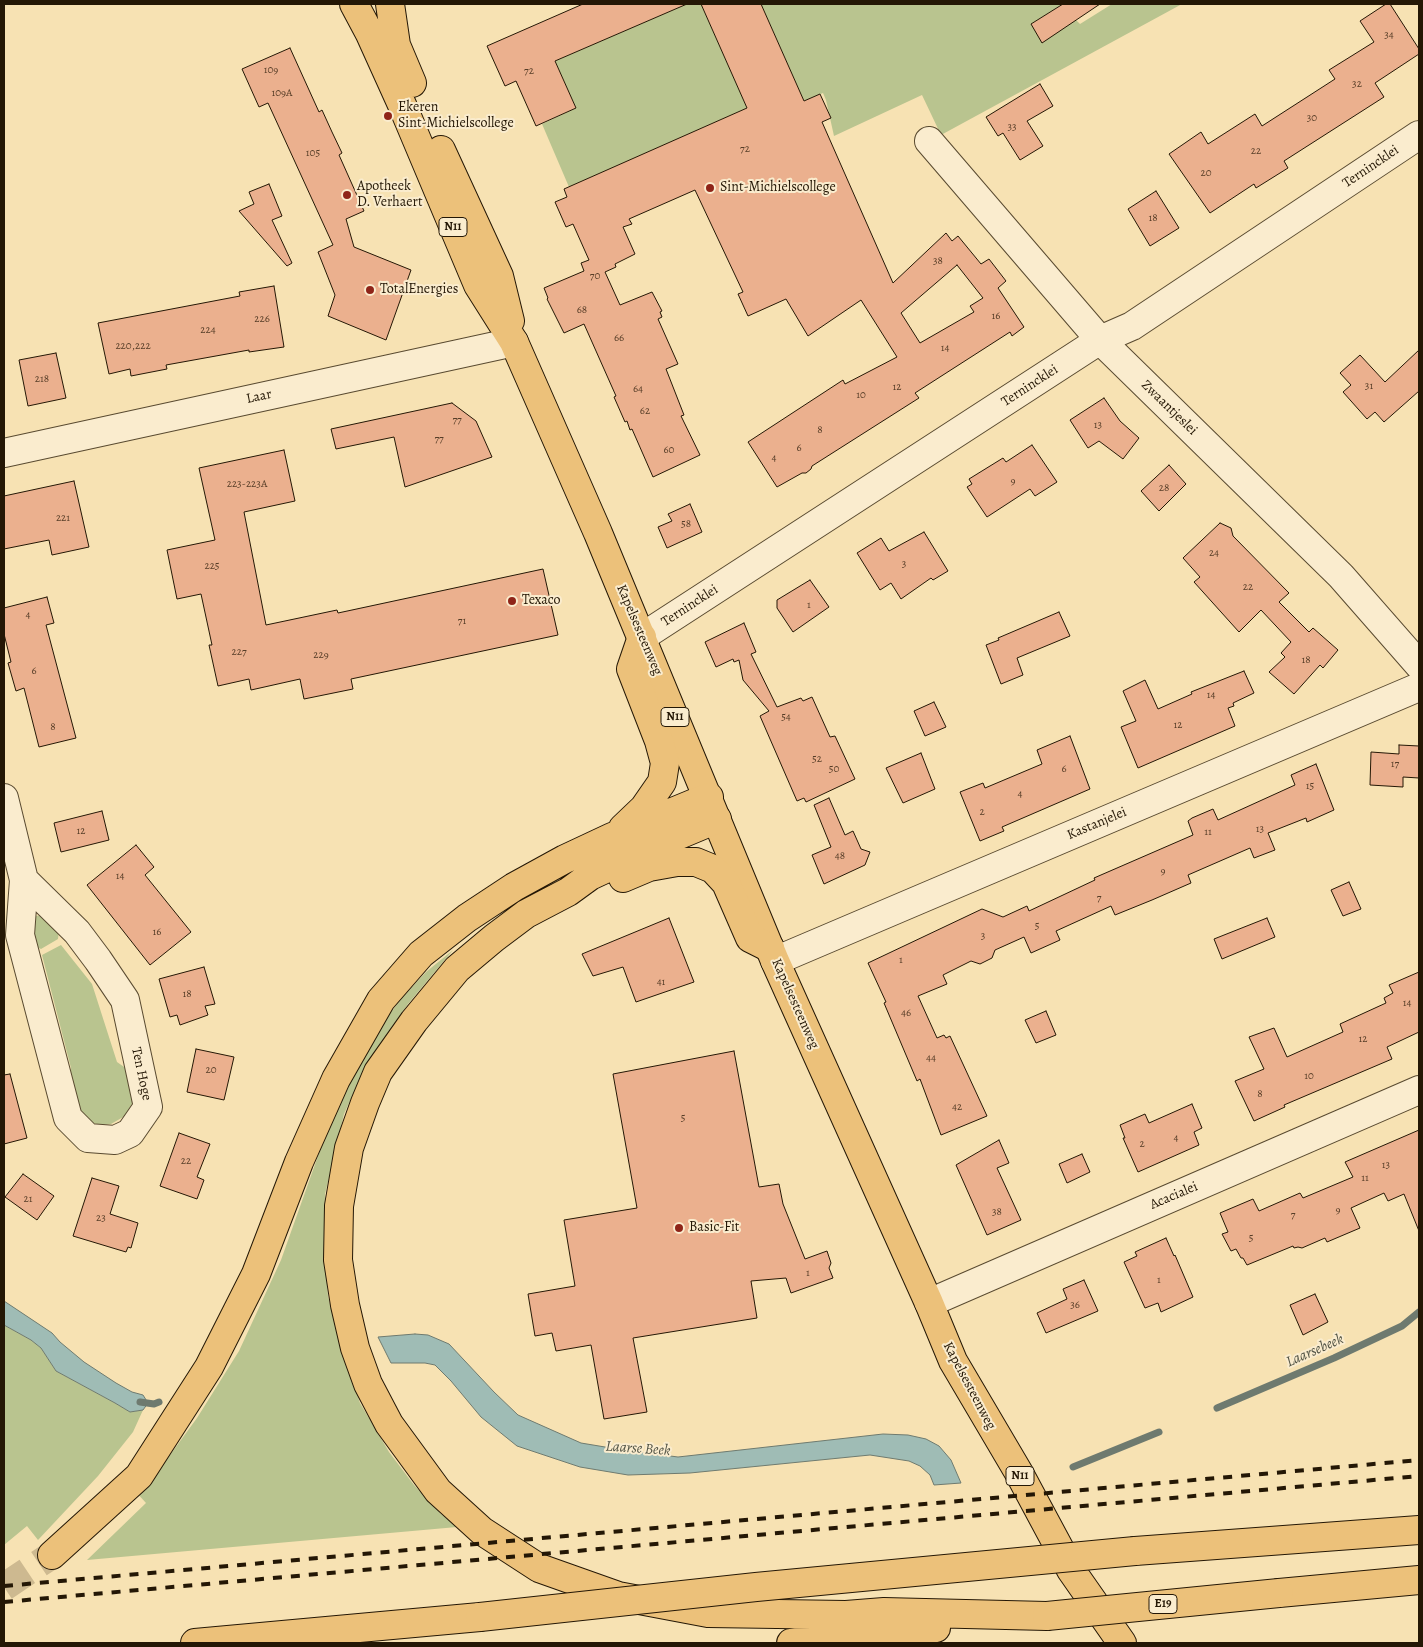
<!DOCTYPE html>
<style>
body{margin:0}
#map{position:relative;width:1423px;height:1647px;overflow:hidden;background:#f7e2b3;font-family:Alegreya,serif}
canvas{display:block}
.frame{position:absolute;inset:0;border:5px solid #241705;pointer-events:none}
</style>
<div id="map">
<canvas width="1423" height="1647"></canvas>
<div class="frame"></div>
</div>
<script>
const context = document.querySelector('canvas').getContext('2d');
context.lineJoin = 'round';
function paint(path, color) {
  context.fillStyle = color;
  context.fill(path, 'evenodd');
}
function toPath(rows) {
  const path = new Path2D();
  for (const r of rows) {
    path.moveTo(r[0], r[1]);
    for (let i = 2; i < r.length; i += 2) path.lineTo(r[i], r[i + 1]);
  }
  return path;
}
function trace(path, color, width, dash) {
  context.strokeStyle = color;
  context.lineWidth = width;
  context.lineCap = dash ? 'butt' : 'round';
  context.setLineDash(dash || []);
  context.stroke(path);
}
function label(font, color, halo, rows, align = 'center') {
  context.font = font + ' Alegreya,serif';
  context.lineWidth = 4;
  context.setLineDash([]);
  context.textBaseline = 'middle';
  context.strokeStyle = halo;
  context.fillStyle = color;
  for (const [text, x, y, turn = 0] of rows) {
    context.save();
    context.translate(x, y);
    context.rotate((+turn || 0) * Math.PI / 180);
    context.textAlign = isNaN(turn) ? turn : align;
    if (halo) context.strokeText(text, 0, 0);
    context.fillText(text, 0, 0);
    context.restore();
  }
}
paint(toPath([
 [687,4,701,4,747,108,569,187,542,124,576,108,555,61],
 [761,4,1063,4,1031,24,1076,20,1080,24,1112,4,1182,4,941,135,922,95,834,136,826,100,823,93,804,101],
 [43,915,59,930,58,939,41,949,31,944,30,920,35,916],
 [61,945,92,984,117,1062,127,1069,135,1095,132,1104,125,1116,111,1124,102,1125,93,1123,79,1116,69,1084,71,1068,42,955],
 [453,950,408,1004,368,1061,344,1114,325,1194,324,1239,328,1296,339,1341,360,1403,389,1452,414,1485,441,1514,457,1527,87,1560,146,1503,136,1492,170,1455,197,1418,239,1351,281,1260,334,1111,379,1028,401,999,426,972],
 [4,1325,31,1340,41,1348,56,1371,115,1403,130,1412,143,1410,133,1432,98,1476,38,1540,27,1526,4,1545]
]), '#b9c48f');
const water = toPath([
 [4,1301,52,1333,60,1342,84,1362,116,1383,132,1392,143,1395,148,1403,143,1410,130,1412,115,1403,56,1371,41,1348,31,1340,4,1325,4,1301],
 [415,1334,428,1335,449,1344,494,1392,518,1415,581,1443,617,1449,678,1457,883,1434,908,1435,926,1439,939,1446,951,1460,961,1483,934,1485,930,1475,920,1466,909,1461,870,1455,690,1473,628,1475,580,1467,517,1446,481,1417,451,1381,435,1365,425,1363,391,1363,378,1337,415,1334]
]);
paint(water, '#9fbcb5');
trace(water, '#6e7a6f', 1);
trace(toPath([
 [140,1402,154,1404,159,1402],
 [1217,1408,1334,1358,1402,1326,1419,1312],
 [1073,1467,1159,1432]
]), '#6e7a6f', 7);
const building = toPath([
 [583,4,687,4,555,61,576,108,536,126,516,81,505,86,487,46,583,4],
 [701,4,761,4,804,101,820,94,831,118,822,122,893,283,946,233,952,241,958,236,981,264,989,259,1006,281,998,288,1024,327,1012,336,1010,332,915,393,919,398,812,466,811,469,806,473,802,473,777,487,748,442,843,380,845,384,897,357,861,300,808,336,786,299,748,316,738,294,743,292,695,190,629,219,632,224,623,227,635,254,615,264,616,267,605,272,620,305,652,292,662,311,660,312,662,317,658,319,678,364,666,369,684,415,681,416,700,455,653,477,632,429,630,430,627,421,625,422,614,397,616,396,584,324,564,333,547,299,548,298,544,288,584,271,581,263,589,260,573,224,566,227,555,202,567,197,564,189,747,108,701,4],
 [957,265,983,298,970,306,974,312,920,343,901,313,957,265],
 [1063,4,1100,4,1042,43,1031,24,1063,4],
 [1386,4,1390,4,1419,49,1419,54,1375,83,1384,97,1284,161,1288,168,1256,188,1254,184,1210,213,1169,154,1201,132,1208,144,1255,114,1262,126,1335,79,1329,70,1374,42,1360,21,1386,4],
 [290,48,319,112,322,110,332,132,342,153,339,155,364,211,346,219,354,247,411,270,386,340,328,316,335,295,318,252,333,245,268,103,259,107,242,69,290,48],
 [1040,84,1053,106,1027,121,1043,146,1020,160,1003,133,998,136,986,117,1040,84],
 [269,184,282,216,272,220,292,263,287,266,239,211,254,204,249,192,269,184],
 [1156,191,1179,228,1150,246,1128,209,1156,191],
 [274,286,284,347,249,352,249,350,166,365,167,369,131,376,130,369,109,374,98,323,240,296,239,292,274,286],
 [1419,350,1419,391,1384,422,1375,412,1367,419,1343,392,1351,385,1340,373,1360,355,1385,382,1419,350],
 [56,353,66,398,28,406,19,360,56,353],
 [1104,398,1120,421,1139,438,1123,459,1099,441,1088,448,1070,420,1104,398],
 [452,403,476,421,492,457,405,487,394,437,336,449,331,429,452,403],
 [1032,445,1057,482,1035,496,1030,489,987,517,967,487,972,484,969,479,1003,458,1006,462,1032,445],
 [284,450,295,501,244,512,266,625,337,610,338,613,543,569,558,635,351,679,353,689,304,699,300,679,251,690,249,679,218,686,209,645,212,645,201,594,177,599,167,550,215,540,199,468,284,450],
 [1169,465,1186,484,1159,511,1141,491,1169,465],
 [74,481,89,547,52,555,49,540,4,549,4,496,74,481],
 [690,504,702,532,667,548,658,527,672,521,668,514,690,504],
 [1220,523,1231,528,1233,536,1289,593,1279,602,1309,632,1313,628,1338,650,1323,668,1320,665,1294,694,1269,672,1285,657,1281,653,1291,642,1261,610,1239,632,1194,582,1200,577,1183,558,1220,523],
 [924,532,948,571,933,580,931,578,901,599,891,583,880,590,857,553,881,538,889,551,924,532],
 [810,580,829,607,793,632,777,608,777,600,810,580],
 [47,597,54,623,46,625,76,738,39,747,24,688,16,691,8,663,11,662,4,634,4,608,47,597],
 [1059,612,1070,636,1017,658,1023,675,1001,684,986,645,999,640,998,638,1059,612],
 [744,623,756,652,751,654,777,707,801,698,803,701,812,697,830,737,835,736,855,779,806,802,804,798,797,801,760,716,769,711,743,680,739,660,734,662,733,659,716,667,705,642,744,623],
 [1244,671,1254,693,1233,703,1234,706,1228,708,1235,726,1138,768,1121,727,1136,721,1123,691,1145,680,1158,709,1192,694,1191,692,1244,671],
 [934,702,946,727,925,736,914,711,934,702],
 [1070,736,1090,789,1002,827,1004,831,980,841,960,792,983,783,985,788,1042,764,1037,750,1070,736],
 [1399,745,1419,746,1419,778,1403,777,1403,787,1370,785,1371,752,1399,754,1399,745],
 [921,753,935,789,903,803,886,768,921,753],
 [1316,764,1334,810,1307,822,1306,818,1268,833,1275,850,1254,858,1250,848,1188,875,1191,883,1152,900,1115,915,1111,906,1056,931,1060,940,1031,953,1024,937,995,950,992,958,980,964,971,961,943,975,947,984,918,996,937,1038,944,1035,946,1038,950,1036,987,1116,941,1135,920,1079,917,1081,884,1003,886,1002,868,963,982,909,1003,917,1027,906,1029,911,1095,880,1094,878,1193,835,1188,821,1192,818,1213,809,1218,820,1295,785,1291,775,1316,764],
 [829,798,845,835,853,831,861,849,870,852,865,865,824,884,812,855,831,847,814,805,829,798],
 [102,811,109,840,61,852,54,823,102,811],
 [136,845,154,867,145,875,191,932,150,965,87,885,136,845],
 [1349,882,1361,909,1343,916,1331,890,1349,882],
 [669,918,694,982,636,1002,623,967,593,976,582,954,669,918],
 [1267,918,1275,937,1222,959,1214,939,1267,918],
 [204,967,215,1004,205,1006,208,1015,180,1025,177,1015,170,1017,159,979,204,967],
 [1419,972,1419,1032,1387,1047,1392,1059,1284,1105,1285,1107,1254,1121,1235,1081,1264,1069,1249,1037,1274,1028,1287,1057,1343,1032,1340,1024,1386,1003,1384,998,1393,993,1389,985,1419,972],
 [1046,1011,1056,1035,1036,1043,1025,1020,1046,1011],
 [196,1049,234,1057,224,1100,187,1092,196,1049],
 [734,1051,759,1187,779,1184,783,1204,805,1259,827,1251,831,1263,829,1268,833,1278,791,1293,786,1278,751,1281,757,1318,633,1338,647,1412,604,1419,591,1345,556,1351,552,1333,535,1336,528,1294,575,1286,564,1220,637,1208,613,1074,734,1051],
 [10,1074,27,1138,4,1144,4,1075,10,1074],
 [1192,1104,1202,1128,1194,1132,1199,1145,1138,1172,1123,1138,1125,1138,1120,1125,1145,1114,1149,1123,1192,1104],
 [1419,1130,1419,1231,1404,1194,1388,1201,1384,1193,1351,1208,1360,1228,1327,1242,1325,1238,1302,1248,1298,1247,1294,1248,1293,1246,1247,1265,1243,1258,1241,1258,1236,1249,1231,1251,1222,1234,1228,1232,1220,1213,1253,1199,1259,1211,1300,1193,1303,1198,1353,1177,1345,1162,1419,1130],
 [179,1133,210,1144,197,1177,204,1180,197,1199,160,1186,179,1133],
 [999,1140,1009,1163,997,1168,1021,1220,987,1235,956,1165,999,1140],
 [1082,1154,1090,1172,1067,1183,1059,1164,1082,1154],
 [23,1174,54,1196,37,1220,5,1197,23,1174],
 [92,1178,119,1186,110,1214,138,1223,131,1248,128,1247,126,1252,73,1236,92,1178],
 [1166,1238,1174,1256,1175,1255,1193,1297,1161,1312,1158,1303,1145,1308,1124,1262,1137,1256,1135,1252,1166,1238],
 [1084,1280,1098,1311,1046,1333,1037,1313,1067,1299,1063,1289,1084,1280],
 [1315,1294,1328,1322,1303,1335,1290,1305,1315,1294]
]);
paint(building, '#ebb08e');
trace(building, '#241705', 1);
trace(toPath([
 [4,1587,52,1555]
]), '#cdb990', 28, [28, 14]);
const minor = toPath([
 [929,141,1100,340,1341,576,1419,665],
 [4,453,514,342],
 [642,637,1100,340,1132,326,1419,135],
 [4,798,24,880,20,935,68,1118,88,1138,115,1140,130,1133,148,1107,125,1000,98,960,77,932,24,880],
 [775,961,1419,687],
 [929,1303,1419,1090]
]);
const major = toPath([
 [354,4,370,34,403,107,478,285,514,342,598,533,775,961,929,1303,953,1361,1019,1473,1071,1570,1122,1643],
 [390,4,396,45,412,83],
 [441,150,499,276,510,321]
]);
const highway = toPath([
 [717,819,667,840,590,876,568,892,526,914,494,938,457,969,414,1021,378,1072,365,1103,349,1148,339,1206,338,1260,345,1305,355,1348,368,1384,389,1424,438,1491,482,1531,539,1568,618,1596,708,1613,846,1615,884,1612,1047,1616],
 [623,828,644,808,662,782,665,763,659,741,631,669,642,637],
 [623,878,649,867,677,862,696,862,713,869,726,883,750,938,770,948],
 [1135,1551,1419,1530],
 [52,1555,139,1476,209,1367,256,1274,299,1162,336,1079,381,1000,421,954,467,918,514,887,565,859,612,837,709,797],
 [1279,1593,1419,1580],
 [195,1643,480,1617],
 [791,1643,936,1628]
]);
trace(minor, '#594a30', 30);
trace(major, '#241705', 30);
trace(highway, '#241705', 30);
trace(minor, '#faecce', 28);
trace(major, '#ecc17a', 28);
trace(highway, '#ecc17a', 28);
trace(toPath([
 [4,1586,1419,1460],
 [4,1602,1419,1476]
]), '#241705', 4, [9, 9]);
const highwayBridge = toPath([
 [1047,1616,1279,1593],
 [480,1617,756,1587,1135,1551]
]);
trace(highwayBridge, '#241705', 30, []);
trace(highwayBridge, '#ecc17a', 28);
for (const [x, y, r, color] of [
 [388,116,5,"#8f2418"],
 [710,188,5,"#8f2418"],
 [347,195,5,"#8f2418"],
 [370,290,5,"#8f2418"],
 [512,601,5,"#8f2418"],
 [679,1228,5,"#8f2418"]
]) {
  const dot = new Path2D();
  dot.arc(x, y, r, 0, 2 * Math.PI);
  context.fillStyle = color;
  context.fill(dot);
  trace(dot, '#faecce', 2);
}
label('11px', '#563d27', null, [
 ["34",1389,35],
 ["109",271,70],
 ["72",529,71],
 ["32",1357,84],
 ["109A",282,93],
 ["30",1312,118],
 ["33",1012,127],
 ["72",745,149],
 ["22",1256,151],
 ["105",313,153],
 ["20",1206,173],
 ["18",1153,218],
 ["38",938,261],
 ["70",595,276],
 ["68",582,310],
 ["16",996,316],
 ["226",262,319],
 ["224",208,330],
 ["66",619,338],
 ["220,222",133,346],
 ["14",945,348],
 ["218",42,379],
 ["31",1369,386],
 ["12",897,387],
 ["64",638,389],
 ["10",861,395],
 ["62",645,411],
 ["77",457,420],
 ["13",1098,425],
 ["8",820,430],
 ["77",439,439],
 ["6",799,448],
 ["60",669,450],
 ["4",774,458],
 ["9",1013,481],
 ["223-223A",247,484],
 ["28",1164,488],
 ["221",63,518],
 ["58",686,524],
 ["24",1214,553],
 ["3",904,564],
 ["225",212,566],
 ["22",1248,587],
 ["1",809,605],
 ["4",28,615],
 ["71",462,621],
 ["227",239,652],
 ["229",321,655],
 ["18",1306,660],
 ["6",34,671],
 ["14",1211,695],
 ["54",786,717],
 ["12",1178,725],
 ["8",53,727],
 ["52",817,759],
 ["17",1395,764],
 ["50",834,769],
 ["6",1064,769],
 ["15",1310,786],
 ["4",1020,794],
 ["2",982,812],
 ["13",1260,829],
 ["12",81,831],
 ["11",1208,832],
 ["48",840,856],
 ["9",1163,871],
 ["14",120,876],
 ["7",1099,898],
 ["5",1037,926],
 ["16",157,932],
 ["3",983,936],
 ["1",901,960],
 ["41",661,982],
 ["18",187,994],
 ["14",1407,1003],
 ["46",906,1013],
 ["12",1363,1039],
 ["44",931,1058],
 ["20",211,1070],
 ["10",1309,1076],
 ["8",1260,1094],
 ["42",957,1107],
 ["5",683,1118],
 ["4",1176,1138],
 ["2",1142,1144],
 ["22",186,1161],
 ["13",1386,1165],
 ["11",1365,1178],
 ["21",28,1199],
 ["9",1338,1210],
 ["38",997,1212],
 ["7",1293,1215],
 ["23",101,1218],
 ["5",1251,1238],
 ["1",808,1273],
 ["1",1159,1280],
 ["36",1075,1305]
]);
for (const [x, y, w] of [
 [453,227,28],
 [675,717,28],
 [1020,1476,28],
 [1163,1604,28]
]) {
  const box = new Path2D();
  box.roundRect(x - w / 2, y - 9.5, w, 19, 4);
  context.fillStyle = '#faecce';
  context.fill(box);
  trace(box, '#241705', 1);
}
label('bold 12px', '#241705', null, [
 ["N11",453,227],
 ["N11",675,717],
 ["N11",1020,1476],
 ["E19",1163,1604]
]);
label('14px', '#241705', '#faecce', [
 ["Ekeren",398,108],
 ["Sint-Michielscollege",398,124],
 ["Apotheek",357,187],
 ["D. Verhaert",357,203],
 ["Sint-Michielscollege",720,188],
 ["TotalEnergies",380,290],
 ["Texaco",522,601],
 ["Basic-Fit",689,1228]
], 'left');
label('14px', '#241705', '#faecce', [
 ["Ternincklei",1371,167,-34],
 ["Ternincklei",1030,386,-33],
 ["Laar",259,397,-12],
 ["Zwaantjeslei",1169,408,44],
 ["Ternincklei",690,606,-33],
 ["Kapelsesteenweg",639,630,67],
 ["Kastanjelei",1097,824,-23],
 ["Kapelsesteenweg",795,1004,66],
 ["Ten Hoge",141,1074,78],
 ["Acacialei",1174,1196,-23],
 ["Kapelsesteenweg",969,1386,62]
]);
label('italic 15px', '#4f5143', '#faecce', [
 ["Laarsebeek",1315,1351,-24],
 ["Laarse Beek",638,1449,4]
]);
</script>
